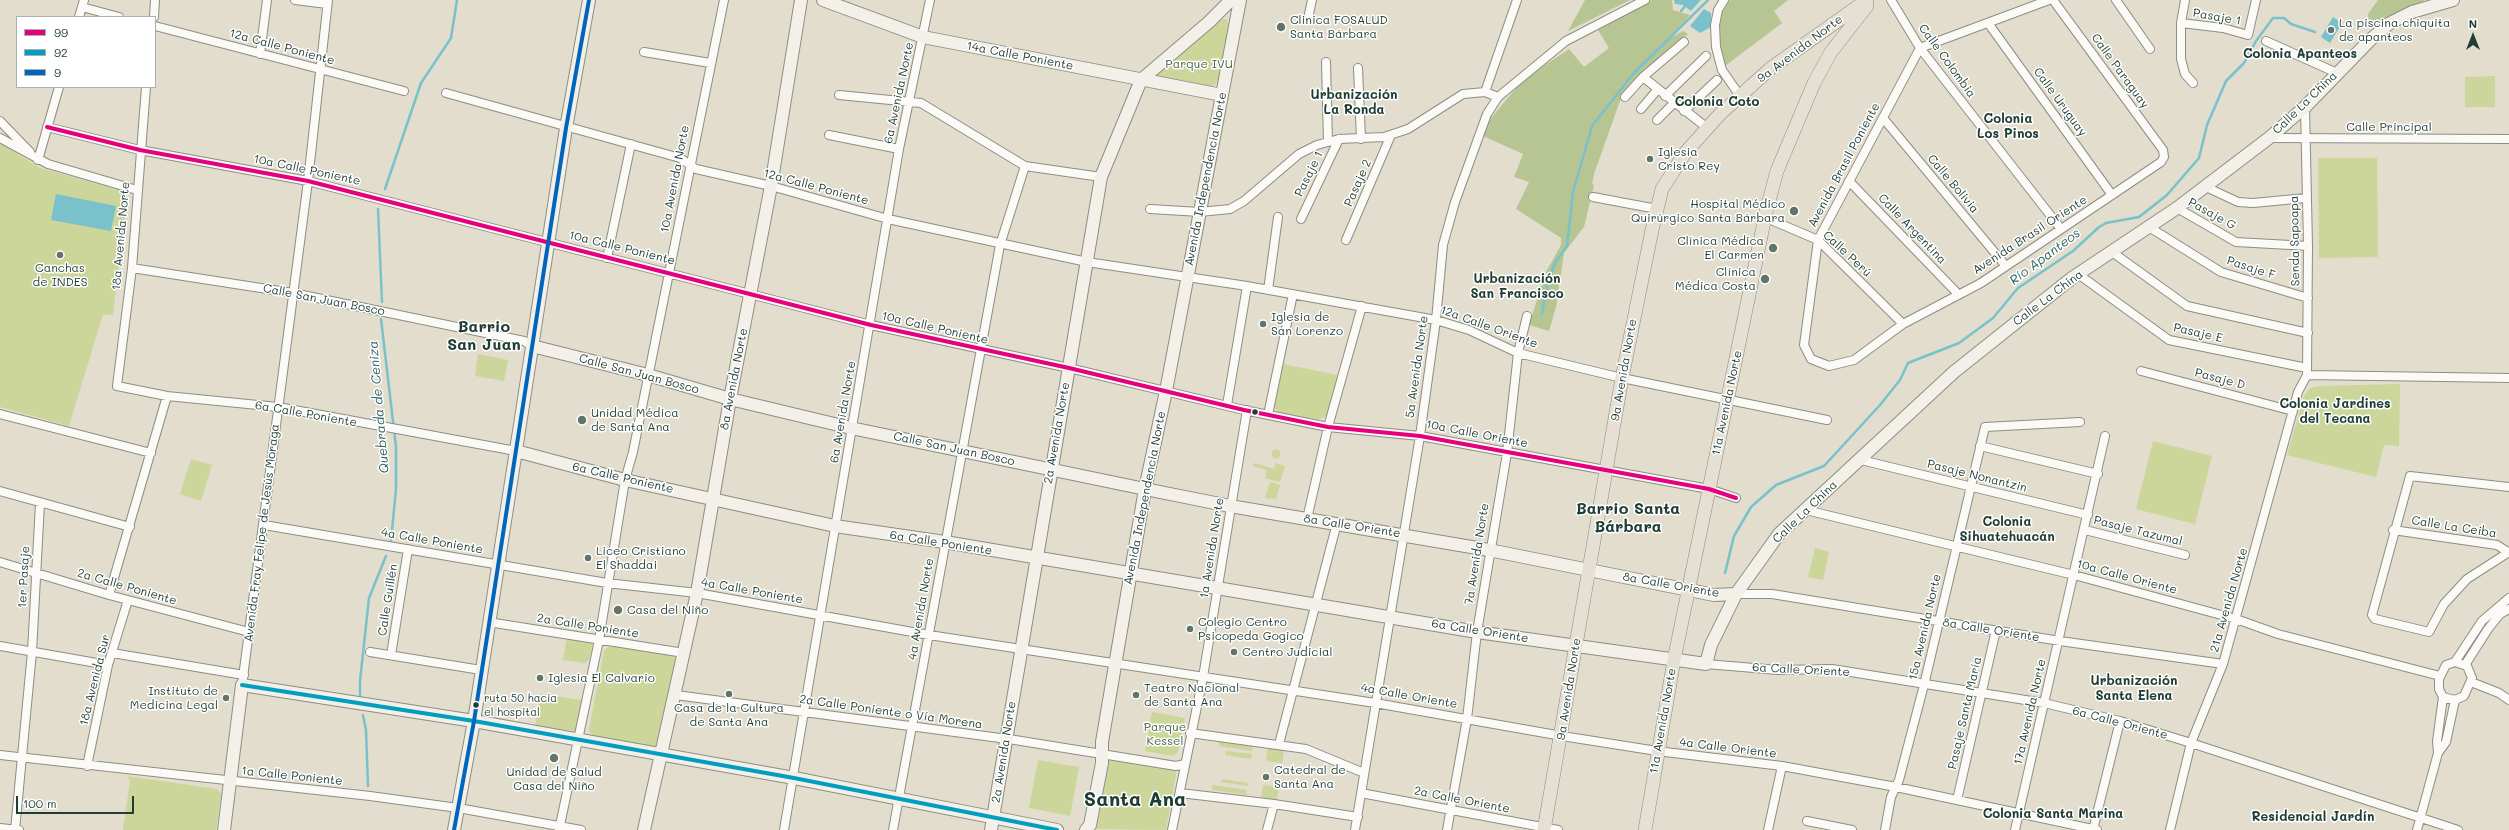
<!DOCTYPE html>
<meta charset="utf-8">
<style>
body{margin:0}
#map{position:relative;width:2509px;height:830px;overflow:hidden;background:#e2ddcc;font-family:Mali,sans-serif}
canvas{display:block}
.legend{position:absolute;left:16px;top:16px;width:140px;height:72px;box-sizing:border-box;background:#fff;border:1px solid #a5b1ae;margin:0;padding:5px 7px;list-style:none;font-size:12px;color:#1f3d34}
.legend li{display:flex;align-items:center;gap:8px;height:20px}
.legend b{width:20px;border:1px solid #a5b1ae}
.north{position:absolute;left:2453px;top:16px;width:40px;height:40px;-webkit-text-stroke:3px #fff;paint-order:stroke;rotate:0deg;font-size:11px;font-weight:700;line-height:16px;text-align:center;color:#1f3d34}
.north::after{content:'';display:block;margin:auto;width:14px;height:18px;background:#1f3d34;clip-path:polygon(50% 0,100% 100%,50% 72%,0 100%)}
.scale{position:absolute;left:16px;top:796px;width:118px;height:18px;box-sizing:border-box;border:2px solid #1f3d34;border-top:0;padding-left:5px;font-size:12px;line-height:14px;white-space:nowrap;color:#1f3d34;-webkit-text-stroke:3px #fff;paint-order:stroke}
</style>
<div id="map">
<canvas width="2509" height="830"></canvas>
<ul class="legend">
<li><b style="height:5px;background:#e5007d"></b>99</li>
<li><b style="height:5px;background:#039ebf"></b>92</li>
<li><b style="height:5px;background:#0065bd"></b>9</li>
</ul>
<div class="north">N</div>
<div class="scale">100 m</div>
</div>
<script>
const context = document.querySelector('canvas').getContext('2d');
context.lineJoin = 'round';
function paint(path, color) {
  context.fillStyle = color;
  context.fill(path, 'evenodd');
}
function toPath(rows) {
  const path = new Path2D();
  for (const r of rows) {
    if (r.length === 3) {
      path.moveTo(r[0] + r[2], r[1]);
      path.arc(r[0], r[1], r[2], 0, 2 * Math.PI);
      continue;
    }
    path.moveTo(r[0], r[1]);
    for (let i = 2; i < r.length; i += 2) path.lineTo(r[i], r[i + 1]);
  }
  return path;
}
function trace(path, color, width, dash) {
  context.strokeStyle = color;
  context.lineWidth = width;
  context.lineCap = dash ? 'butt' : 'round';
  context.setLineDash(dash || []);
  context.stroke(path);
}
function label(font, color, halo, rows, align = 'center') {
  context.font = font + ' Mali,sans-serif';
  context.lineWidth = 3;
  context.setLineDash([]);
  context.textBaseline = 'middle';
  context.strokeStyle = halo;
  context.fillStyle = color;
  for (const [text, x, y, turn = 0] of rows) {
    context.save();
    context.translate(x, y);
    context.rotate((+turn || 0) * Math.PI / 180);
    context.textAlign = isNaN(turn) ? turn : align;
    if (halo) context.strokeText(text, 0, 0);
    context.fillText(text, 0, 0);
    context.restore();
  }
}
paint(toPath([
 [1226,19,1229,24,1218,79,1215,85,1209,87,1157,77,1157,73,1220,20],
 [2495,76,2495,107,2465,107,2465,77],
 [0,143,40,168,122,191,127,197,113,315,103,314,69,426,0,407],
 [2318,158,2377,158,2378,257,2319,258],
 [478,354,508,360,504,381,475,376],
 [1283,364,1338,375,1328,415,1318,420,1278,412,1274,407],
 [2400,384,2399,446,2384,445,2376,477,2287,455,2304,396,2310,388,2321,386],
 [2153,441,2212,456,2195,524,2136,509],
 [1276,454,4.5],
 [191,459,212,465,201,501,180,494],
 [1254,463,1274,469,1276,463,1285,466,1280,482,1265,478,1267,470,1253,466],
 [1270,482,1280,485,1276,499,1265,498],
 [1815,548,1829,552,1823,580,1808,577],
 [567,637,590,640,593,643,589,660,585,663,563,660],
 [613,644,672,653,677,662,660,744,651,749,594,738,589,730,604,650],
 [540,694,582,700,576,731,535,726],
 [1152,712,1185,718,1178,752,1173,756,1145,751],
 [1219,741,1253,746,1252,751,1219,746],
 [1268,748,1284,750,1282,763,1266,761],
 [1226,751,1252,754,1251,759,1225,755],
 [1108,759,1177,769,1166,830,1096,829,1094,826],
 [1038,760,1079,767,1070,816,1029,808],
 [127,776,217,789,221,794,216,830,123,830,130,780],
 [1222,779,1248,783,1248,786,1221,782],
 [1212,785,1247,790,1246,795,1212,790],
 [1263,785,1279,787,1277,800,1261,797]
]), '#ccd59a');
paint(toPath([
 [1585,0,1630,0,1568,31],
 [1652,0,1672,0,1673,10,1690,15,1672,35,1674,36,1683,31,1688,34,1639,77,1621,98,1594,174,1592,184,1594,185,1584,227,1564,253,1556,307,1549,331,1529,325,1546,272,1561,245,1561,238,1516,209,1529,182,1514,177,1523,154,1483,136,1491,118,1523,80,1569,49,1584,67,1609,48,1598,30],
 [1730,0,1788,0,1774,11,1782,23,1725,66,1720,43,1720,24,1722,13],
 [2378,0,2424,0,2424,4,2379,21,2369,22,2368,14]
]), '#b7c593');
paint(toPath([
 [1674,0,1701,0,1691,11,1683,5,1675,4],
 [1704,9,1711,13,1711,27,1700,33,1690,26],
 [2333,17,2342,23,2330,43,2321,37],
 [56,194,116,206,111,231,51,220]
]), '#79c1cb');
trace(toPath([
 [1681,11,1685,6],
 [385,189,421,83,451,38,457,0],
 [378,209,382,302],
 [1542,314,1547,285,1555,263,1567,246,1573,192,1592,126,1634,73,1708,0],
 [381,319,396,447,396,489,391,541],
 [1725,573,1734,536,1751,507,1776,485,1824,466,1880,405,1900,380,1908,363,1959,343,1993,318,2018,288,2073,251,2099,227,2106,223,2139,217,2167,195,2199,158,2207,125,2226,81,2244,63,2256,41,2273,18,2284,18,2291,24,2315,32],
 [360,699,360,681,369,598,386,556],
 [363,715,366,730,368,786]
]), '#79c1cb', 2.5);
const street = toPath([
 [295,0,327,4],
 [1724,0,1718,10,1715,25,1716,47,1722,70,1740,96],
 [1891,0,1920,48,2061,229],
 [2049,0,1920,48,1818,240,1804,345,1811,359,1829,366,1854,360,1903,324,1981,283,2161,162,2164,157,2163,150,2053,0],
 [2116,0,2150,49],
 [2185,0,2181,23,2181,59,2185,74,2193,83],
 [82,7,119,17],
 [1309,14,1312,0],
 [79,17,84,0],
 [154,17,155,0],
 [1988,23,2112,195],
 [2181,23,2223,28,2248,35,2256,0],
 [155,26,404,91],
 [2266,41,2337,73],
 [644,52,710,63],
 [260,54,267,0],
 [1326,62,1328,142],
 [1358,68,1361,139],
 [1643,77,1706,127],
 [146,87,132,268,117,386,167,396,278,407,516,451],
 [1485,92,1517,0],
 [446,93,680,158,696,169,771,186,888,219,1087,262,1247,286,1436,320,1469,330,1518,353,1622,378,1827,420],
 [839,95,921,103,1025,166,1101,177],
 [1665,96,1706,56],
 [1625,97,1643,77,1684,42],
 [2305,107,2308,246,2307,375],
 [1641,109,1658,89],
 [1684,111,1717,80],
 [1883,118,2005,265],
 [1657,120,1674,103],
 [0,121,30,152],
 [47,127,140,150,308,181,871,325,1069,368,1244,410,1328,427,1420,436,1709,489,1736,498],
 [829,135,899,149],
 [0,138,48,164,137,190],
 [2269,138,2509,139],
 [38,160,59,87],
 [1849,181,1958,294],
 [2206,187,2238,202,2253,203,2306,198],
 [1593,197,1657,209],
 [2177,208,2236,242,2308,246],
 [1150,209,1200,212,1230,209,1244,201,1299,154,1317,145,1339,139,1384,137,1408,129,1463,94,1485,92,1498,97],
 [1764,217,1818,240,1903,324],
 [1301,219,1339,139],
 [2149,227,2221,272,2308,298],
 [1346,240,1391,135],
 [2112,252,2187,306,2308,333],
 [607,258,631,144],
 [132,268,293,293,524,341,532,346],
 [2078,274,2169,340,2307,368],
 [1268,290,1278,217],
 [2141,371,2293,411],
 [2307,375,2509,378],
 [1227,405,1247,286],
 [0,414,151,453],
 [1268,415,1293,294],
 [1980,446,2098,474],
 [1861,460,2088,515],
 [2509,487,2410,476,2372,615,2375,619,2429,632,2444,604,2467,579,2509,552],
 [0,491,130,527],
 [1806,510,2074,575,2236,619,2278,634,2440,676],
 [1307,519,1328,427,1362,306],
 [264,525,607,583,697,593,929,635,1375,703,1562,736,1657,751,1782,766,1896,787,2097,830],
 [2085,530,2185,555],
 [2393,530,2497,545,2508,552],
 [0,562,109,595,249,632],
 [1736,594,1772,594,2060,641,2223,664],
 [109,595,167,396],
 [488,622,684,653],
 [0,646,108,665],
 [370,652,481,670],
 [112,653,244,675],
 [391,655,408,549],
 [2455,662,2467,666,2472,678,2464,696,2455,700,2443,697,2439,689,2439,679,2446,665,2455,662],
 [2455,662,2482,621,2509,598],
 [1706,664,1778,670,1832,669,2044,703,2120,721,2191,743,2458,830],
 [2465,665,2488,629,2500,614,2509,609],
 [2471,682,2499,693,2509,700],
 [242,685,308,181,328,0],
 [676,695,1015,740,1176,766,1185,764],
 [1190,733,1306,749,1364,773],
 [1279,744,1337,523],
 [2438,753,2446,742,2455,700],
 [0,755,370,796,458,808,581,830],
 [87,766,108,665,128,600],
 [1180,793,1274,804,1358,817],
 [1361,793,1558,830],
 [1957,800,1996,630],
 [1807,821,1852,830],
 [0,828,19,830],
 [15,830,32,652,40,503],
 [559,830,599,640,625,480,633,452,724,0],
 [784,830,899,149,930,0],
 [893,830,1000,245,1025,166],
 [1172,830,1203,677,1247,410],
 [1267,830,1274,804],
 [1355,830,1420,436,1436,320,1443,245,1455,202,1487,114,1498,97,1566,41,1645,0],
 [1447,830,1467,719,1477,632,1507,453,1518,353,1527,316],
 [1768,830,1782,766],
 [1885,830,1891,797,1899,780,1924,685,1985,427,2080,422],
 [2015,830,2105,436],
 [2093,830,2120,721],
 [2170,830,2191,743,2223,664,2298,392,2307,375],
 [2417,830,2438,753,2437,741,2443,697]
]);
const secondary = toPath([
 [823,0,923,37,1222,95],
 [532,346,648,375,730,399,851,428,1145,489,1230,506,1489,550,1714,595,1736,594],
 [516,451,625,480,835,526,945,542,1477,632,1706,664,1711,645,1736,594,1779,534,1954,372,2072,278,2177,208,2269,138,2305,107,2371,39,2390,23,2412,12,2453,0],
 [224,830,242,685,474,721,794,778,1057,830],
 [454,830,474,721,566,128,589,0],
 [644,830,697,593,730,399,771,186,801,0],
 [991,830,1101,177,1141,80,1209,22,1231,0],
 [1086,830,1090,825,1102,763,1102,742,1145,489,1166,391,1240,0]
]);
const primary = toPath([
 [1544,830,1622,378,1652,230,1662,189,1685,153,1720,114,1771,68,1867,0],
 [1645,830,1674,660,1766,212,1777,171,1814,83,1831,52,1867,6]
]);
trace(street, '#8c8e84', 10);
trace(secondary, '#8c8e84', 14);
trace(primary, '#8c8e84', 14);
trace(street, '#fbfaf7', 8);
trace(secondary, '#f3f0e9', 12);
trace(primary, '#e6e0d4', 13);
trace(toPath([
 [47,127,140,150,308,181,871,325,1069,368,1244,410,1328,427,1420,436,1709,489,1736,498]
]), '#e5007d', 4);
trace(toPath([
 [242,685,474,721,794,778,1057,830]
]), '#039ebf', 4);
trace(toPath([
 [454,830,474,721,566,128,589,0]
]), '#0065bd', 4);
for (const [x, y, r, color] of [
 [1281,27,5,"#637569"],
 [2331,30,4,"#637569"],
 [1650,159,4,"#637569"],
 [1794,211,5,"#637569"],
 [1773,248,5,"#637569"],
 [60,255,4,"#637569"],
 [1765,279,5,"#637569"],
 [1263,324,4,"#637569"],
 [1255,412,3.5,"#1f3d34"],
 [582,420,5,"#637569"],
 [588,558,4,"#637569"],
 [618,610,5,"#637569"],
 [1190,629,4,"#637569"],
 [1234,652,4,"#637569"],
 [540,678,4,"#637569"],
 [729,694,4,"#637569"],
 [1136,695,4,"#637569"],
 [226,698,4,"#637569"],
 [476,705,3.5,"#1f3d34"],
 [554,758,5,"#637569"],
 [1266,777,4,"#637569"]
]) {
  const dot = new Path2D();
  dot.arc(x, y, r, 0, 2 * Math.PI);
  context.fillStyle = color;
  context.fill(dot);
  trace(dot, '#fff', 1.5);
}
label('11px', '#1f3d34', '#fff', [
 ["ruta 50 hacia",484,699],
 ["el hospital",484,713]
], 'left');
label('12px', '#1f3d34', '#fff', [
 ["Pasaje 1",2217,17,10],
 ["12a Calle Poniente",282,47,15],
 ["9a Avenida Norte",1800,49,-37],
 ["14a Calle Poniente",1020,56,11],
 ["Calle Colombia",1947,61,54],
 ["Calle Paraguay",2120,71,54],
 ["6a Avenida Norte",899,93,-78],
 ["Calle Uruguay",2060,102,54],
 ["Calle La China",2305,103,-44],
 ["Calle Principal",2389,127],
 ["Avenida Brasil Poniente",1844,165,-62],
 ["10a Calle Poniente",307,170,12],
 ["Pasaje 1",1309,174,-64],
 ["10a Avenida Norte",675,179,-79],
 ["Avenida Independencia Norte",1206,179,-79],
 ["Pasaje 2",1358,183,-66],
 ["Calle Bolivia",1953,184,50],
 ["12a Calle Poniente",816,187,15],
 ["Pasaje G",2212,214,29],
 ["Calle Argentina",1912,229,46],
 ["Avenida Brasil Oriente",2030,235,-33],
 ["18a Avenida Norte",121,236,-85],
 ["Senda Sapoapa",2295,241,-91],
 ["10a Calle Poniente",622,248,14],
 ["Calle Perú",1847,254,43],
 ["Pasaje F",2251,268,18],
 ["Calle La China",2048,298,-37],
 ["Calle San Juan Bosco",324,300,11],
 ["12a Calle Oriente",1489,327,20],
 ["10a Calle Poniente",935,328,13],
 ["Pasaje E",2198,333,13],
 ["5a Avenida Norte",1417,367,-82],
 ["9a Avenida Norte",1624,370,-80],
 ["Calle San Juan Bosco",639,374,15],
 ["8a Avenida Norte",734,379,-79],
 ["Pasaje D",2220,379,15],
 ["11a Avenida Norte",1727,403,-78],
 ["6a Avenida Norte",843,412,-80],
 ["6a Calle Poniente",306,414,10],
 ["2a Avenida Norte",1057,433,-80],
 ["10a Calle Oriente",1477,434,11],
 ["Calle San Juan Bosco",954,449,12],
 ["Pasaje Nonantzin",1977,476,14],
 ["6a Calle Poniente",623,478,13],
 ["Avenida Independencia Norte",1145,498,-79],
 ["Calle La China",1805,512,-44],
 ["8a Calle Oriente",1352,526,9],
 ["Calle La Ceiba",2454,527,9],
 ["Pasaje Tazumal",2138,531,14],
 ["Avenida Fray Felipe de Jesús Moraga",262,533,-83],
 ["4a Calle Poniente",432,541,10],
 ["6a Calle Poniente",941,543,9],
 ["1a Avenida Norte",1212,548,-81],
 ["7a Avenida Norte",1477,554,-81],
 ["1er Pasaje",24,577,-87],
 ["10a Calle Oriente",2127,577,15],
 ["8a Calle Oriente",1671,585,10],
 ["2a Calle Poniente",127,587,16],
 ["4a Calle Poniente",752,591,10],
 ["Calle Guillén",388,600,-81],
 ["21a Avenida Norte",2229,600,-74],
 ["4a Avenida Norte",921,609,-80],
 ["2a Calle Poniente",588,626,9],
 ["15a Avenida Norte",1925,627,-77],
 ["8a Calle Oriente",1991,630,9],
 ["6a Calle Oriente",1480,631,9],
 ["6a Calle Oriente",1801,670,3],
 ["18a Avenida Sur",95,680,-76],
 ["9a Avenida Norte",1569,689,-81],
 ["4a Calle Oriente",1409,696,10],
 ["2a Calle Poniente o Vía Morena",891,712,8],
 ["17a Avenida Norte",2030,712,-77],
 ["Pasaje Santa María",1965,713,-77],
 ["11a Avenida Norte",1663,721,-80],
 ["6a Calle Oriente",2120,723,15],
 ["4a Calle Oriente",1728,748,7],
 ["2a Avenida Norte",1004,752,-81],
 ["1a Calle Poniente",292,776,6],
 ["2a Calle Oriente",1462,800,11]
]);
label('12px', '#1f3d34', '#fff', [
 ["Clinica FOSALUD",1290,20],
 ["Santa Bárbara",1290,34],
 ["La piscina chiquita",2339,23],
 ["de apanteos",2339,37],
 ["Iglesia",1658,152],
 ["Cristo Rey",1658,166],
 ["Hospital Médico",1785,204,"right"],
 ["Quirúrgico Santa Bárbara",1785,218,"right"],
 ["Clínica Médica",1764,241,"right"],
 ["El Carmen",1764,255,"right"],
 ["Canchas",60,268,"center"],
 ["de INDES",60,282,"center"],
 ["Clínica",1756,272,"right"],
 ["Médica Costa",1756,286,"right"],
 ["Iglesia de",1271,317],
 ["San Lorenzo",1271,331],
 ["Unidad Médica",591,413],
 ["de Santa Ana",591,427],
 ["Liceo Cristiano",596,551],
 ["El Shaddai",596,565],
 ["Casa del Niño",627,610],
 ["Colegio Centro",1198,622],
 ["Psicopeda Gogico",1198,636],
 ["Centro Judicial",1242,652],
 ["Iglesia El Calvario",548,678],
 ["Teatro Nacional",1144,688],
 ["de Santa Ana",1144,702],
 ["Instituto de",218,691,"right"],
 ["Medicina Legal",218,705,"right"],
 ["Casa de la Cultura",729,708,"center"],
 ["de Santa Ana",729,722,"center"],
 ["Catedral de",1274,770],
 ["Santa Ana",1274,784],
 ["Unidad de Salud",554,772,"center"],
 ["Casa del Niño",554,786,"center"]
], 'left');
label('12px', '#466144', '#fff', [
 ["Parque IVU",1199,64],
 ["Parque",1165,727],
 ["Kessel",1165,741]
]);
label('bold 13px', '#1f3d34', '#fff', [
 ["Colonia Apanteos",2300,54],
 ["Urbanización",1354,95],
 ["La Ronda",1354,110],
 ["Colonia Coto",1717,102],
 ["Colonia",2008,119],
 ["Los Pinos",2008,134],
 ["Urbanización",1517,279],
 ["San Francisco",1517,294],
 ["Colonia Jardines",2335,404],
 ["del Tecana",2335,419],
 ["Colonia",2007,522],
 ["Sihuatehuacán",2007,537],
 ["Urbanización",2134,681],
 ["Santa Elena",2134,696],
 ["Colonia Santa Marina",2053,814],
 ["Residencial Jardín",2313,817]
]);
label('italic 13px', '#2c6161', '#fff', [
 ["Río Apanteos",2045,257,-37],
 ["Quebrada de Ceniza",379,407,-95]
]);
label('bold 16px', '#1f3d34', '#fff', [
 ["Barrio",484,327],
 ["San Juan",484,345],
 ["Barrio Santa",1628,509],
 ["Bárbara",1628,527]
]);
label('bold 20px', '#1f3d34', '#fff', [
 ["Santa Ana",1135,800]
]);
</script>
